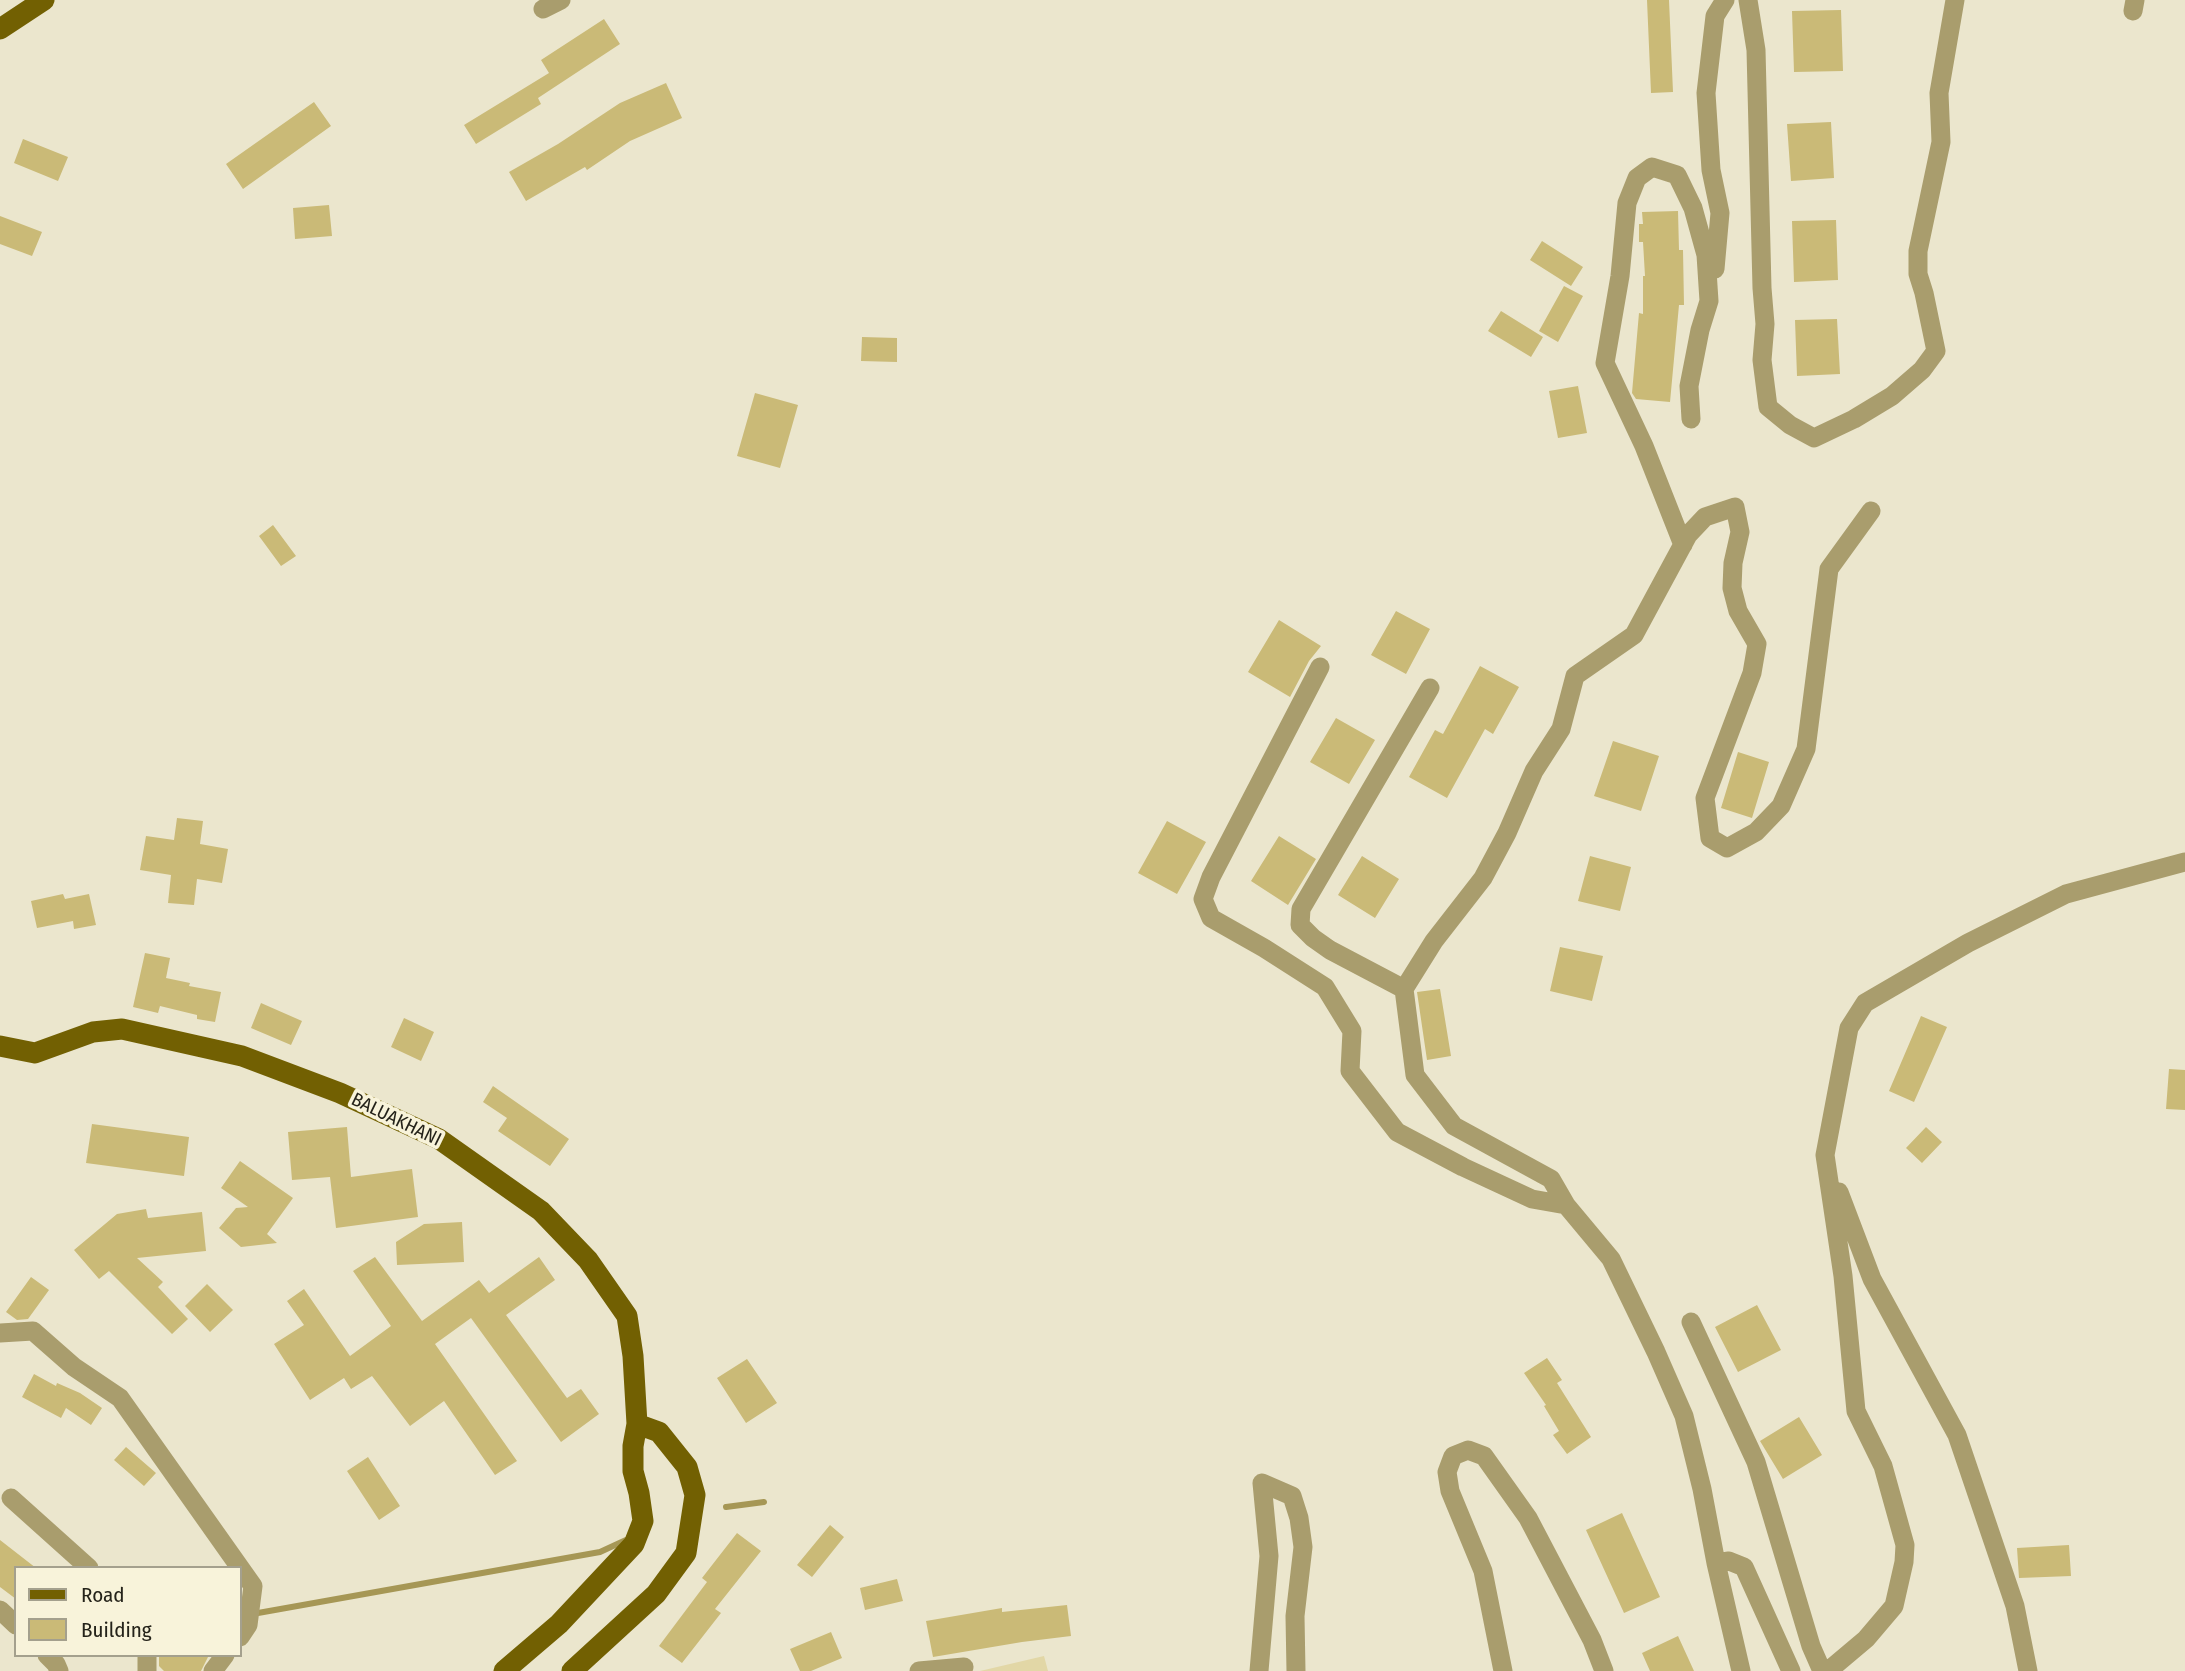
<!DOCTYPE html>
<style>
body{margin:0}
#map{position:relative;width:2185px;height:1671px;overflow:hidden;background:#ebe6cd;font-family:"Fira Sans Condensed",sans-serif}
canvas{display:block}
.legend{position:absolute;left:14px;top:1566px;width:228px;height:91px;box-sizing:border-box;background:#f8f3da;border:2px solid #a4a08d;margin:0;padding:9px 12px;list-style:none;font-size:21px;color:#25231a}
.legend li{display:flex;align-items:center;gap:14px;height:35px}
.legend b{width:35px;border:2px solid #a4a08d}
</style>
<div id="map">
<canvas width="2185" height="1671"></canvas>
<ul class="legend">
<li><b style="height:9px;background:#726002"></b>Road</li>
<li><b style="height:19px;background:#caba77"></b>Building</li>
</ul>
</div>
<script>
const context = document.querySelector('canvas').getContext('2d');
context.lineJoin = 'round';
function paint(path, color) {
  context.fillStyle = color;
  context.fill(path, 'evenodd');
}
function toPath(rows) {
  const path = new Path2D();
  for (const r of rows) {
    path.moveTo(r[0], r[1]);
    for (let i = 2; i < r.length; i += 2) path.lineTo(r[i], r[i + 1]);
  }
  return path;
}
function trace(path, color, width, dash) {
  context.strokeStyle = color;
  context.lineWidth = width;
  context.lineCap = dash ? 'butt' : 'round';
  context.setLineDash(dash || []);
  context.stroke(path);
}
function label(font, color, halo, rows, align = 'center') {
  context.font = font + ' "Fira Sans Condensed",sans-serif';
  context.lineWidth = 7;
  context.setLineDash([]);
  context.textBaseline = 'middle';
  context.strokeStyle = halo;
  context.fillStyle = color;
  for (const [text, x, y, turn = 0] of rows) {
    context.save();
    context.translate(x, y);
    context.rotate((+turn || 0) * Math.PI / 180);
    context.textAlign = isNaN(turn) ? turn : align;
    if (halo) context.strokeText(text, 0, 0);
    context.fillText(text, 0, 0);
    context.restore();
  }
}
paint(toPath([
 [1044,1656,1048,1671,980,1671]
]), '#e2d7a6');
trace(toPath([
 [726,1507,764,1502],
 [258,1613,600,1552,626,1540]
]), '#a69755', 6);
paint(toPath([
 [1647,0,1669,0,1673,92,1651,93],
 [1841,10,1843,71,1794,72,1792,11],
 [604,19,620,44,538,98,541,104,476,144,464,125,549,73,541,60],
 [666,83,682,118,630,141,587,170,585,167,526,201,509,172,558,144,620,103],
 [314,102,331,126,243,189,226,164],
 [1831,122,1834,178,1791,181,1787,124],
 [23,139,68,157,58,181,14,163],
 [329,205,332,236,295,239,293,208],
 [1678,211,1679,250,1683,250,1684,305,1679,305,1670,402,1636,399,1632,393,1639,313,1643,314,1643,276,1645,276,1643,242,1639,242,1639,224,1643,224,1642,212],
 [0,216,42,232,32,256,0,244],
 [1836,220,1838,280,1794,282,1792,221],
 [1542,241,1583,267,1571,286,1530,260],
 [1564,286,1583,296,1558,342,1539,331],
 [1501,311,1543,337,1531,357,1488,331],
 [1837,319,1840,374,1797,376,1795,320],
 [862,337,897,338,897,362,861,361],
 [1578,386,1587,433,1558,438,1549,391],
 [755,393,798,405,780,468,737,456],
 [273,525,296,556,281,566,259,536],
 [1396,611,1430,629,1406,674,1371,655],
 [1279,620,1321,646,1309,661,1290,697,1248,672],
 [1480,666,1519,687,1493,734,1485,729,1447,798,1409,777,1435,730,1443,734],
 [1336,718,1375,740,1349,784,1310,762],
 [1613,741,1659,756,1641,811,1594,796],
 [1738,752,1769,762,1752,818,1721,808],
 [177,818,203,821,200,844,228,849,222,883,197,879,194,905,168,903,171,875,140,870,146,836,174,840],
 [1167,821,1206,842,1177,894,1138,873],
 [1279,836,1316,859,1288,905,1251,881],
 [1362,856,1399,879,1375,918,1338,895],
 [1590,856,1631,867,1620,911,1578,901],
 [63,894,65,899,89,894,96,925,74,929,73,921,37,928,31,901],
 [1560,947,1603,956,1592,1001,1550,991],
 [145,953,170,958,166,978,190,983,189,986,221,992,215,1022,197,1019,197,1015,160,1006,158,1013,133,1007],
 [1440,989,1451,1056,1427,1060,1417,992],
 [261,1003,302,1021,291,1045,251,1028],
 [1921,1016,1947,1027,1914,1102,1889,1091],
 [404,1018,434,1032,421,1061,391,1047],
 [2169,1069,2185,1070,2185,1110,2166,1109],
 [493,1086,569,1139,550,1166,498,1131,507,1118,483,1102],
 [92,1124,189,1137,184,1176,86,1163],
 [347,1127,351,1177,412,1169,418,1217,336,1228,330,1177,292,1180,288,1132],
 [1926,1127,1942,1142,1922,1163,1906,1148],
 [240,1161,293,1198,267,1234,277,1243,241,1247,219,1228,236,1208,248,1207,221,1188],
 [146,1209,148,1218,202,1212,206,1251,137,1258,163,1282,158,1287,188,1319,172,1334,109,1271,99,1279,74,1250,117,1214],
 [462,1222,464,1262,397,1265,396,1242,424,1224],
 [375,1257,422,1321,479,1280,489,1293,539,1257,555,1280,506,1315,567,1398,581,1389,599,1414,561,1442,471,1318,435,1344,517,1461,495,1475,444,1401,410,1426,372,1376,351,1389,344,1378,310,1400,274,1344,304,1325,287,1301,304,1289,350,1356,391,1326,353,1271],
 [31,1277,49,1290,28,1319,17,1320,6,1312],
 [207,1284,233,1310,210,1332,185,1306],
 [1757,1305,1781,1350,1738,1372,1715,1327],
 [1547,1358,1562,1380,1557,1383,1591,1437,1567,1454,1553,1435,1559,1431,1544,1406,1546,1405,1524,1373],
 [747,1359,777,1403,746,1423,717,1378],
 [34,1374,56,1386,57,1383,80,1393,102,1408,91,1425,66,1408,61,1418,22,1397],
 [1799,1417,1822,1455,1783,1479,1760,1441],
 [126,1447,156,1473,144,1486,114,1460],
 [368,1457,400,1506,379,1520,347,1471],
 [1622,1513,1660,1597,1624,1613,1586,1530],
 [830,1525,844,1537,812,1577,797,1565],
 [737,1533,761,1551,715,1609,721,1613,682,1663,659,1646,707,1582,702,1578],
 [0,1540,36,1568,16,1568,16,1599,0,1587],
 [2069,1545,2071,1576,2019,1578,2017,1548],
 [897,1579,903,1601,865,1610,860,1588],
 [1067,1605,1071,1636,1022,1642,933,1657,926,1621,1002,1608,1002,1612],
 [831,1632,842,1658,811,1671,800,1671,790,1649],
 [1678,1636,1694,1671,1650,1671,1642,1653],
 [159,1655,209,1655,201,1671,164,1671,159,1666]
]), '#caba77');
trace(toPath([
 [1748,0,1756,50,1762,288,1765,324,1762,360,1768,407,1790,425,1814,438,1854,419,1892,396,1922,370,1936,351,1924,293,1918,274,1918,251,1941,142,1939,93,1955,0],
 [543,9,561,0],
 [2133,11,2135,0],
 [1715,269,1720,213,1711,170,1706,93,1715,16,1725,0],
 [1683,545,1644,446,1605,363,1620,276,1627,203,1637,178,1652,167,1677,175,1693,208,1706,255,1709,301,1700,330,1689,386,1691,419],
 [1320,667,1211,877,1203,899,1211,918,1264,948,1325,987,1352,1031,1350,1071,1397,1132,1463,1167,1532,1199,1566,1205],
 [1404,989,1330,950,1313,938,1300,925,1301,909,1430,688],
 [1839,1192,1872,1279,1957,1435,2015,1606,2028,1671],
 [1691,1322,1756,1462,1811,1646,1822,1671],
 [0,1333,33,1331,74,1367,120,1398,253,1586,248,1625,240,1637],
 [11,1498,89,1568],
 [1716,1563,1702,1489,1684,1416,1656,1352,1611,1259,1566,1205,1551,1179,1454,1126,1415,1075,1404,989,1434,941,1483,878,1507,833,1534,771,1561,729,1575,676,1634,635,1688,535,1705,517,1735,507,1740,532,1733,563,1732,588,1738,611,1757,644,1752,673,1705,798,1710,838,1727,848,1756,832,1781,806,1806,749,1829,569,1871,511],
 [0,1610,16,1625],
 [47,1655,56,1664,59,1671],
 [147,1671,147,1655],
 [213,1671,225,1655],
 [919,1671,964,1667],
 [1259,1671,1269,1556,1262,1483,1292,1496,1299,1518,1303,1547,1295,1616,1296,1671],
 [1503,1671,1483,1571,1450,1491,1447,1472,1453,1456,1468,1450,1484,1456,1528,1518,1592,1640,1604,1671],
 [1741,1671,1716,1563,1729,1561,1744,1567,1791,1671],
 [1828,1671,1866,1639,1894,1606,1904,1562,1905,1545,1883,1466,1856,1411,1843,1276,1825,1155,1849,1028,1865,1003,1968,943,2066,894,2185,862]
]), '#a99d6d', 19);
trace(toPath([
 [0,29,44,0],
 [0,1046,35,1053,93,1032,122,1029,242,1056,340,1093,439,1139,541,1211,588,1260,627,1316,633,1356,637,1424,633,1446,633,1471,639,1493,643,1521,634,1544,559,1624,504,1671],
 [572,1671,656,1594,686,1553,695,1495,687,1467,659,1432,637,1424]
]), '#726002', 21);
label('19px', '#25231a', '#f8f3da', [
 ["BALUAKHANI",396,1120,26]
]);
</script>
